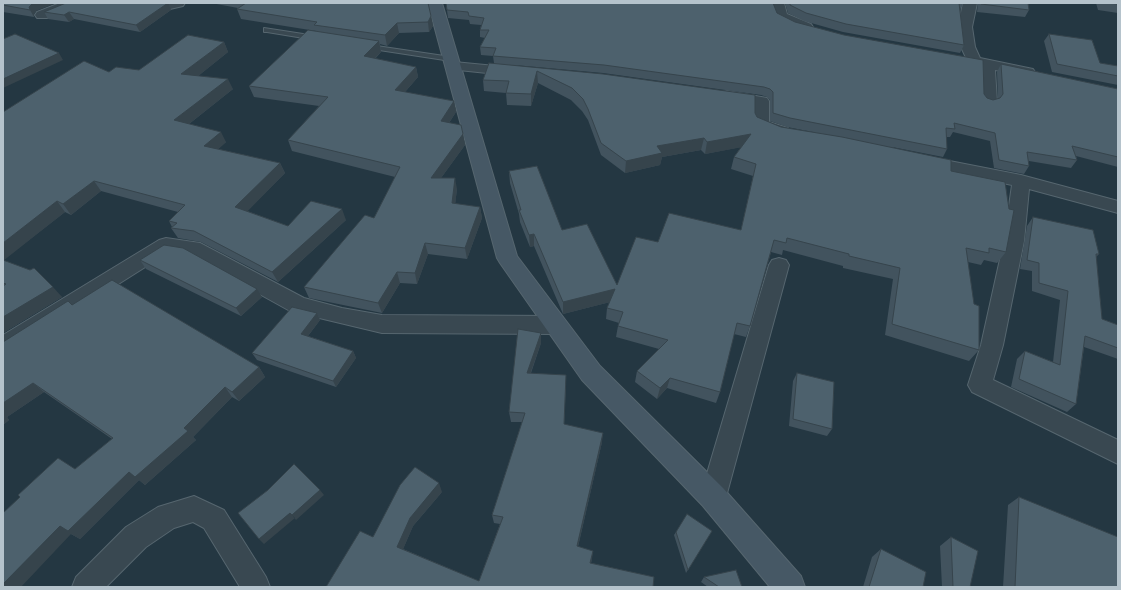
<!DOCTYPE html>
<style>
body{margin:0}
#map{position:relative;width:1121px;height:590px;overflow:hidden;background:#243742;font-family:Raleway,sans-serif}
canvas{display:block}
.frame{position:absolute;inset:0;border:4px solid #b5c3cc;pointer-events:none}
</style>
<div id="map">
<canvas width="1121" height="590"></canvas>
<div class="frame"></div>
</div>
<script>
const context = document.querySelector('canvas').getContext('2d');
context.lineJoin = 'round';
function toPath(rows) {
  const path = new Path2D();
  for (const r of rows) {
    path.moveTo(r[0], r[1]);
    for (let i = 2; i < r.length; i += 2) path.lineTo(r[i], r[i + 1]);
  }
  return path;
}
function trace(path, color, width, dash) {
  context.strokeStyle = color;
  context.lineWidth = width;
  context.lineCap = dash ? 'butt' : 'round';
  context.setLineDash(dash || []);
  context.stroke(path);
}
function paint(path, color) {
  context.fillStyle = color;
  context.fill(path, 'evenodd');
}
const service = toPath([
 [264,28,316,36,320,38,316,40,267,32,264,32,264,28],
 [363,44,451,57,455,59,451,61,366,48,363,48,363,44]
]);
const minor = toPath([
 [60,3,78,3,76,6,47,18,37,18,35,15,37,12,60,3],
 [149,3,185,3,183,6,170,9,151,6,149,3],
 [770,3,784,3,787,14,811,24,813,27,811,30,806,31,783,23,774,16,770,3],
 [963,3,977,3,972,27,975,47,980,58,1033,69,1035,72,1033,75,1028,76,995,70,997,102,995,105,989,107,983,105,981,102,980,67,969,64,961,47,958,27,963,3],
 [454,62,516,68,521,69,523,72,521,75,516,76,449,69,447,66,449,63,454,62],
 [727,91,767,98,769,101,769,122,788,128,790,132,788,136,782,137,755,128,753,125,753,105,721,99,719,96,721,93,727,91],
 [924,156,1021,175,1118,201,1118,213,1029,189,1024,241,1003,345,993,380,1118,440,1118,464,972,392,968,385,981,345,1004,241,1012,185,918,165,915,161,918,157,924,156],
 [166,238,200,243,304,298,342,308,382,315,556,316,564,319,567,325,564,331,556,334,382,333,290,311,189,255,169,252,11,352,3,355,3,335,159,240,166,238],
 [779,258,786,260,789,265,726,497,722,506,713,510,704,506,700,497,769,265,772,260,779,258],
 [194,496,224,510,266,577,270,587,240,587,204,528,193,522,174,528,146,547,106,587,72,587,76,577,126,527,158,507,194,496]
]);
const secondary = toPath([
 [428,3,442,3,517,256,600,366,723,488,801,576,805,587,770,587,703,506,582,380,500,263,497,258,428,3]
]);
trace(service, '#56666f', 2);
trace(minor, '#56666f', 2);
trace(secondary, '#56666f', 2);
paint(service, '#394851');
paint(minor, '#394851');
paint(secondary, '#465865');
paint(toPath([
 [3,3,36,11,34,14,34,17,3,12],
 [211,3,428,3,431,16,433,26,429,32,399,33,387,46,380,44,381,52,375,59,416,67,418,77,405,92,454,101,456,112,449,123,463,134,465,145,441,178,457,189,455,204,480,207,482,218,467,259,428,254,417,284,400,283,382,313,309,298,304,287,374,218,395,177,292,151,288,140,319,106,254,97,249,86,316,31,241,19,237,9,238,8],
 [446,3,777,13,795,22,984,94,987,98,993,100,998,99,997,72,1001,64,1118,89,1118,167,1076,156,1077,160,1071,168,1029,161,1029,166,1024,174,994,168,990,141,953,132,950,137,947,137,947,149,943,157,892,147,951,171,1006,252,997,263,984,260,981,265,968,262,979,350,969,361,885,335,893,279,843,268,843,266,783,250,782,255,771,252,750,326,746,337,734,334,720,392,716,403,667,388,657,399,635,382,637,371,659,349,616,337,618,326,619,323,606,319,607,308,610,302,563,314,534,246,530,247,520,222,519,214,510,183,509,171,562,230,617,285,658,242,741,230,753,176,731,169,734,157,741,147,705,154,701,150,662,157,660,165,625,173,601,155,588,120,582,111,571,100,538,83,531,106,507,105,506,93,484,91,483,80,494,63,493,56,481,55,480,47,485,38,480,37,480,30,481,25,470,24,469,20,448,18],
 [514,65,603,73,761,95,767,97,770,100,770,121,787,127,818,133,781,127,757,117,755,113],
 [785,3,963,3,960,10,964,45,960,53,843,32,804,21,788,13],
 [978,3,1028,3,1029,10,1025,17,977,12],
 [1096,3,1118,3,1118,13,1098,10],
 [171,10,140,32,74,19,69,22,48,19,44,12],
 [1049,34,1100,63,1118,66,1118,85,1052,72,1044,41],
 [224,42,228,52,198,76,233,89,189,124,226,142,218,149,280,163,285,173,247,211,288,226,346,220,278,282,201,242,178,238,171,228,172,227,169,221,178,212,101,191,71,215,65,212,3,260,62,297,3,333,3,112,109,72,139,70],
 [1033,217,1099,254,1096,257,1102,319,1118,325,1118,359,1084,347,1076,404,1067,412,1011,387,1017,359,1025,351,1053,362,1060,300,1032,291,1032,271,1020,269,1027,226],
 [140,260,262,297,241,316,146,269],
 [72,305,259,367,265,377,239,401,232,397,193,437,196,440,145,485,139,480,80,539,71,534,75,469,112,439,44,392,7,417,9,420,3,425,3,342],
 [317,313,320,320,308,336,353,351,356,358,336,387,257,360,252,353],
 [541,333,541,343,531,373,566,384,564,424,602,442,578,547,592,559,591,563,654,577,326,587,373,537,442,492,413,526,403,549,479,581,500,524,494,523,492,515,522,422,511,422,509,412],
 [797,373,832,429,827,436,789,426,793,381],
 [1019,497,1118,587,1003,587,1008,505],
 [676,532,710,534,686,573,674,535],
 [951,537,970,587,942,587,940,546],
 [881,549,923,587,863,587,872,557],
 [704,577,742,587,708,587,701,582]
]), '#42535e');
paint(toPath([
 [33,3,56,3,36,11,34,14,34,17,30,10,29,7],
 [168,3,171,10,140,32,136,25],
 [69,12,74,19,69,22,64,15],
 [431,16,433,26,429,32,428,22],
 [397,23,399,33,387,46,385,35],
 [379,41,381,52,366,67,364,56],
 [224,42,228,52,187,85,181,74],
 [59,53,63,60,3,88,3,79],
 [416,67,418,77,397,101,395,90],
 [537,71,538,83,531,106,531,94],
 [228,79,233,89,180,131,174,120],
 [454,101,456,112,443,132,441,121],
 [221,132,226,142,210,157,204,146],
 [463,134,465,145,433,189,431,178],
 [751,134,748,146,705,154,707,142],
 [704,138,701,150,662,157,660,165,625,173,626,161,657,146],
 [280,163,285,173,241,218,235,207],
 [455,178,457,189,454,214,452,203],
 [94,181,101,191,71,215,63,204],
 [57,201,65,212,3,261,3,243],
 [480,207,482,218,467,259,465,248],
 [342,209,346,220,278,282,272,272],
 [534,234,534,246,530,247,529,235],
 [425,243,428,254,417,284,415,273],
 [397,272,400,283,382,313,378,303],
 [53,287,62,297,3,333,3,317],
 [257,289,262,297,241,316,236,308],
 [615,289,614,301,563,314,563,302],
 [317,313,320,320,304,341,301,334],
 [541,333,541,343,527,383,527,373],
 [353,351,356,358,336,387,333,381],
 [259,367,265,377,239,401,232,392],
 [670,378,667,388,657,399,660,388],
 [33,383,44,392,7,417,9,420,3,425,3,403],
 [225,387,232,397,193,437,196,440,145,485,139,480,80,539,71,534,21,587,3,587,3,584,60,526,184,428],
 [603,433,602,442,576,554,577,546],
 [439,483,442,492,413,526,401,554,397,547,410,518],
 [320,490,324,495,296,520,292,515],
 [290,513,295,518,264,544,259,539],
 [593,551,592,559,589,570,590,563]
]), '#36444c');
const building = toPath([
 [3,3,33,3,29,7,30,10,3,5,3,3],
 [66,3,168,3,136,25,69,12,64,15,44,12,66,3],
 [246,3,428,3,431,16,428,22,397,23,385,35,314,25,317,22,237,9,246,3],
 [446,3,773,3,777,13,795,22,844,35,983,60,984,94,987,98,993,100,1000,98,1003,94,1001,64,1118,89,1118,157,1072,146,1077,160,1027,152,1029,166,999,160,995,133,954,123,955,129,946,128,947,149,790,118,773,113,773,92,770,89,764,87,604,65,493,56,496,48,480,47,489,30,480,30,484,18,469,16,468,12,447,10,446,3],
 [790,3,959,3,964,45,846,24,806,13,790,5,790,3],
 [981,3,1028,3,1029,10,981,4,981,3],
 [1108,3,1118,3,1118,4,1108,3],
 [308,30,379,41,364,56,416,67,395,90,454,101,441,121,461,125,463,134,431,178,455,178,452,203,480,207,465,248,425,243,415,273,397,272,378,303,304,287,365,215,374,218,400,167,288,140,328,97,249,86,308,30],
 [15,34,59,53,3,79,3,39,15,34],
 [1049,34,1092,40,1100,63,1118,66,1118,76,1057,64,1049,34],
 [188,35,224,42,181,74,228,79,174,120,221,132,204,146,280,163,235,207,288,226,311,201,342,209,272,272,194,231,171,228,177,223,169,221,185,205,94,181,63,204,57,201,3,243,3,112,84,61,109,72,116,67,139,70,188,35],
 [489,63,603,74,755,95,755,113,757,117,781,127,842,137,951,160,951,171,1005,182,1009,209,1014,210,1006,252,989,248,989,253,966,248,974,304,979,306,979,350,892,324,900,268,849,256,849,254,787,238,786,243,774,240,750,326,737,323,720,392,670,378,660,388,637,371,668,340,618,326,623,312,607,308,615,289,563,302,534,234,529,235,519,210,521,210,509,171,537,166,562,230,587,224,617,285,636,237,658,242,669,213,741,230,756,164,734,157,751,134,707,142,704,138,657,146,662,153,626,161,601,143,588,109,583,99,572,88,537,71,531,94,506,93,509,81,483,80,489,63],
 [1033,217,1093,230,1099,254,1096,254,1102,319,1118,325,1118,348,1085,336,1076,404,1019,379,1025,351,1060,365,1068,291,1039,283,1039,263,1027,260,1033,217],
 [164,245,183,248,257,289,236,308,140,260,164,245],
 [3,260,30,270,34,268,53,287,3,317,3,286,6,284,3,283,3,260],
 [112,280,259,367,232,392,225,387,184,428,188,431,135,477,129,472,68,531,60,526,3,584,3,513,20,497,18,495,58,458,75,469,113,438,33,383,3,403,3,342,68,301,72,305,112,280],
 [292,307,317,313,301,334,353,351,333,381,252,353,292,307],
 [518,329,541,333,527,373,566,375,564,424,603,433,577,546,593,551,590,563,654,577,653,587,326,587,360,531,373,537,400,485,415,467,439,483,410,518,397,547,479,581,503,517,492,515,525,413,509,412,518,329],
 [797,373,834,382,832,429,793,419,797,373],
 [294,464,320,490,292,515,290,513,259,539,238,513,268,490,294,464],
 [1019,497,1118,537,1118,587,1015,587,1019,497],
 [687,514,712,531,688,570,676,532,687,514],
 [951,537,978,551,970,587,953,587,951,537],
 [881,549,926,572,923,587,869,587,881,549],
 [736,570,742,587,719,587,704,577,736,570]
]);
paint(building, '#4d616d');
trace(building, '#36444c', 1);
</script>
